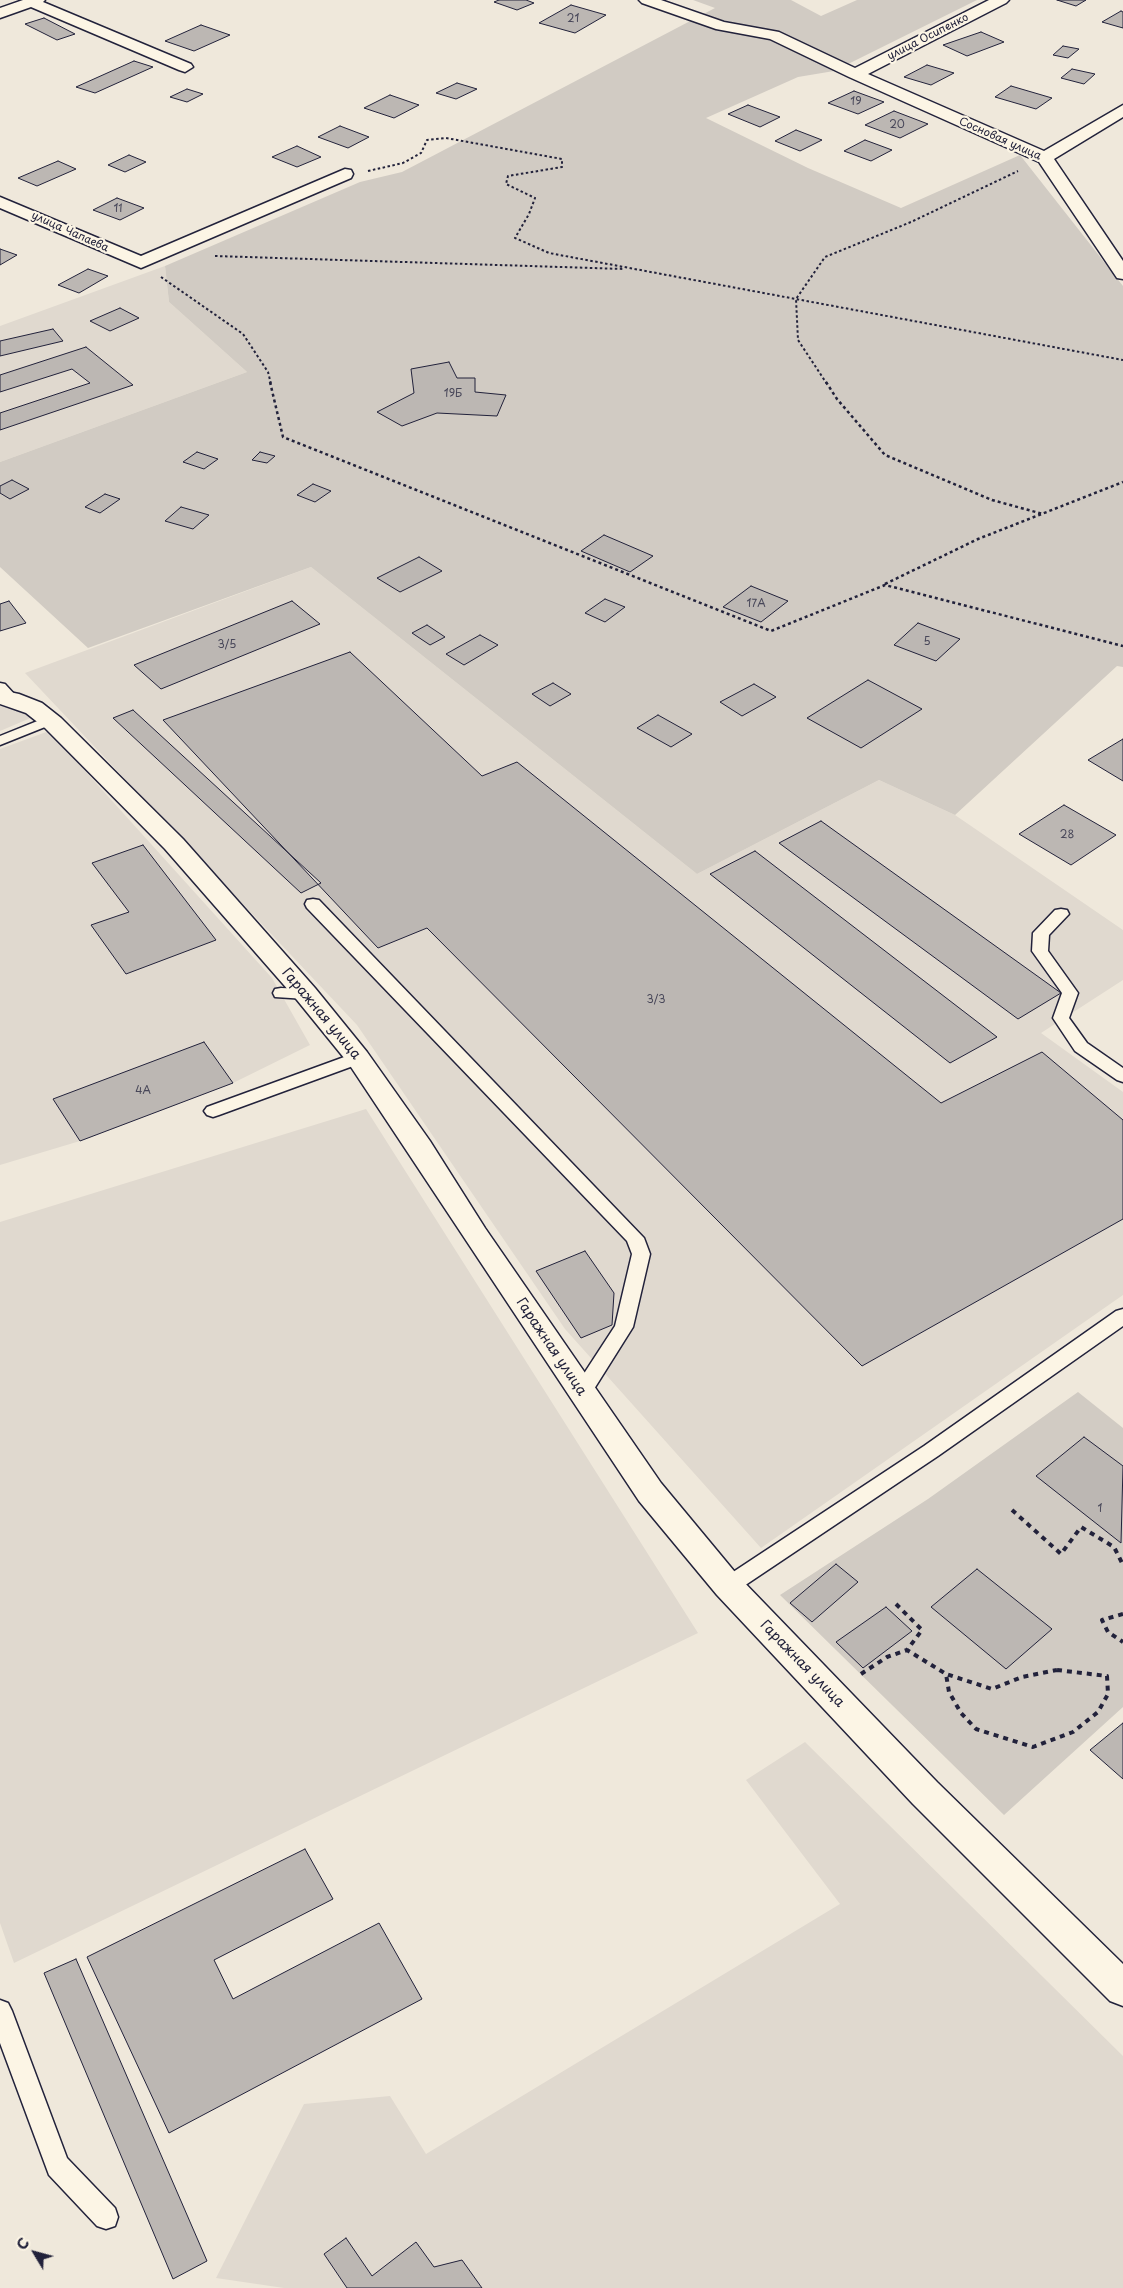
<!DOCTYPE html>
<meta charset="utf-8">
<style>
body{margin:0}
#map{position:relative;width:1123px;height:2288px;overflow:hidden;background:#efe8db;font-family:"Playpen Sans",sans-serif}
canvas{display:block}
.north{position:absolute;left:10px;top:2228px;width:50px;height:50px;-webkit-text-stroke:4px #fcf5e5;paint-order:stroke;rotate:307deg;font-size:14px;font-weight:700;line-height:20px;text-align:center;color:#22223b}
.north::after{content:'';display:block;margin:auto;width:18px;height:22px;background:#22223b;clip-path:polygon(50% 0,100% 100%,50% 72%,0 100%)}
</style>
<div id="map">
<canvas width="1123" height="2288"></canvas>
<div class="north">С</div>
</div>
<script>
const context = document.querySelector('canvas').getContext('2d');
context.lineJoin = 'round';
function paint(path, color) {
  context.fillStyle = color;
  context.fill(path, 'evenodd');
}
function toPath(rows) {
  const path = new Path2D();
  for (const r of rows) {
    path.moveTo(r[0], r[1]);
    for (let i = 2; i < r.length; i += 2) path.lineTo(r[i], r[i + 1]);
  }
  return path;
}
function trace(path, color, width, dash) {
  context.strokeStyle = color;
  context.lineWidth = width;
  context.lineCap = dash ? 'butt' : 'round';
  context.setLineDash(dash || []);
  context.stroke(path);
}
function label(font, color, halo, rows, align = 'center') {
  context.font = font + ' "Playpen Sans",sans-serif';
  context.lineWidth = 4.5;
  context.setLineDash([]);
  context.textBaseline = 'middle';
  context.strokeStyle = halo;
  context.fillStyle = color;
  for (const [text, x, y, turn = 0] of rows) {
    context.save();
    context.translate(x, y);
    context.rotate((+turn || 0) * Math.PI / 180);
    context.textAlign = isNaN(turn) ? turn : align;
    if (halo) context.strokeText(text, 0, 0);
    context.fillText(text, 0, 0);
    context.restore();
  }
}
paint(toPath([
 [165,266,169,302,247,372,0,462,0,326],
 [311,567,697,874,879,780,955,815,1123,930,1123,980,1041,1033,1123,1092,1123,1295,761,1548,565,1329,357,1025,25,673],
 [0,701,6,701,33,717,0,731],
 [49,731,272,978,310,1045,233,1083,80,1141,0,1165,0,749],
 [366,1109,698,1633,14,1963,0,1923,0,1222],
 [805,1742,1123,2056,1123,2288,284,2288,216,2278,304,2104,390,2096,426,2154,840,1904,746,1780]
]), '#e0d9cf');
paint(toPath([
 [693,0,791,0,821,16,857,0,977,0,834,71,798,77,706,118,808,168,901,208,1020,155,1123,286,1123,667,1117,666,955,815,879,780,697,874,311,567,88,648,0,567,0,462,247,372,169,302,165,266,360,182,402,172,715,8],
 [1078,1392,1123,1428,1123,1707,1004,1815,780,1595,928,1499]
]), '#d1cbc3');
const building = toPath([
 [499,0,526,0,534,3,517,10,494,2,499,0],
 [1057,0,1086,0,1076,6,1057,0],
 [571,5,606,15,575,33,539,23,571,5],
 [1121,11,1123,12,1123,28,1102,22,1121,11],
 [44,18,75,34,57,40,25,24,44,18],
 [201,25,230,35,194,51,165,41,201,25],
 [981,32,1004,42,967,56,943,45,981,32],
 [1063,46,1079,49,1068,58,1053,55,1063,46],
 [134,61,153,67,95,93,76,87,134,61],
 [927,65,954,73,931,85,904,77,927,65],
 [1072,69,1095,74,1084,84,1061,78,1072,69],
 [457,83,477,89,456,99,436,93,457,83],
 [1011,86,1052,98,1036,109,995,97,1011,86],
 [187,89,203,94,187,102,170,97,187,89],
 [854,91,884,102,858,114,828,103,854,91],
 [390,95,419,105,394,118,364,108,390,95],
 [748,105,780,117,760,127,728,114,748,105],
 [894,111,928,124,900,138,865,125,894,111],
 [340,126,369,137,348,148,318,137,340,126],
 [796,130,822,140,800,151,775,141,796,130],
 [865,140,892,150,871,161,844,151,865,140],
 [297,146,321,157,297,167,272,157,297,146],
 [129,155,146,162,125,172,108,165,129,155],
 [58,161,76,169,37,186,18,178,58,161],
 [117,198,144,208,120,220,93,210,117,198],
 [0,249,17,255,0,265,0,249],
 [88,269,108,276,79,293,58,285,88,269],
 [120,308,139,318,110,331,90,321,120,308],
 [53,329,63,341,0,356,0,341,53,329],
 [86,347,133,385,0,430,0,413,90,383,72,369,0,392,0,375,86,347],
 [449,362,457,378,475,378,475,392,506,395,497,416,437,413,402,426,377,412,414,393,411,369,449,362],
 [197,452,218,459,204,469,183,462,197,452],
 [260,452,275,456,267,463,252,460,260,452],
 [12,480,29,489,10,499,0,493,0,486,12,480],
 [313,484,331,491,315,502,297,495,313,484],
 [105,494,120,499,100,513,85,507,105,494],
 [181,507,209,515,193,529,165,521,181,507],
 [604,535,653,556,630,572,581,551,604,535],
 [419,557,442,571,400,592,377,578,419,557],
 [751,586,788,601,761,622,723,607,751,586],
 [605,599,625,607,605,622,585,613,605,599],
 [9,601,26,623,0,631,0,604,9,601],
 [292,601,320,624,161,689,134,665,292,601],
 [918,623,960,639,936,661,894,645,918,623],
 [427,625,445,637,430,645,412,633,427,625],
 [480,635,498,645,464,665,446,654,480,635],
 [350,652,482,776,517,762,941,1103,1042,1052,1123,1120,1123,1219,862,1366,427,928,378,948,163,720,350,652],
 [868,680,922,709,861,748,807,718,868,680],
 [553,683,571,694,550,706,532,694,553,683],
 [754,684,776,697,742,716,720,702,754,684],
 [133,710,321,883,301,893,113,718,133,710],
 [658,715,692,734,671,747,637,728,658,715],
 [1123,739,1123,781,1088,760,1123,739],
 [1064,805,1116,835,1071,865,1019,834,1064,805],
 [821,821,1061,993,1018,1019,779,843,821,821],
 [143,845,216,940,126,974,91,925,129,912,92,863,143,845],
 [755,851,997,1037,950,1063,710,874,755,851],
 [204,1042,233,1083,80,1141,53,1099,204,1042],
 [585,1251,614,1293,612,1325,581,1338,536,1271,585,1251],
 [1084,1437,1123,1466,1121,1543,1036,1476,1084,1437],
 [836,1564,858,1582,812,1622,790,1603,836,1564],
 [977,1569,1052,1629,1006,1669,931,1607,977,1569],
 [886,1607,912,1631,863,1668,836,1642,886,1607],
 [1123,1723,1123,1779,1090,1750,1123,1723],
 [305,1849,333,1899,214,1960,233,1999,379,1923,422,1999,169,2133,87,1957,305,1849],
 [76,1959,207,2261,173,2279,44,1973,76,1959],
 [346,2238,372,2276,416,2242,434,2267,462,2260,482,2288,347,2288,324,2254,346,2238]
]);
paint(building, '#bcb7b3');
trace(building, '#22223b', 1);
const service = toPath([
 [0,683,5,684,16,696,18,699,16,702,6,702,0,696,0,683],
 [50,716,55,717,57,720,55,723,0,745,0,736,50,716],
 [313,899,319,900,644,1238,650,1254,633,1327,589,1397,582,1399,575,1397,572,1392,615,1326,632,1254,627,1241,307,908,305,904,307,900,313,899],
 [1061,909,1067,910,1069,914,1049,935,1048,951,1078,993,1069,1018,1087,1043,1123,1068,1123,1082,1117,1080,1075,1051,1053,1018,1062,993,1032,951,1033,933,1055,910,1061,909],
 [281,988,306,989,312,990,314,994,312,998,306,999,275,997,273,993,275,989,281,988],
 [358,1052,364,1054,366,1058,364,1062,219,1115,213,1117,207,1115,204,1111,207,1107,358,1052],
 [1123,1309,1123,1326,938,1456,735,1592,728,1595,721,1592,718,1586,721,1580,924,1446,1116,1311,1123,1309],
 [0,2000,8,2003,12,2011,67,2158,115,2208,118,2217,115,2226,106,2229,97,2226,49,2175,0,2043,0,2000]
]);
const minor = toPath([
 [23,0,45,0,43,2,191,64,193,67,185,72,179,70,31,7,0,18,0,8,23,0],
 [639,0,661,0,724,22,779,32,855,68,989,0,1009,0,1006,3,868,74,1044,151,1123,105,1123,117,1054,159,1123,261,1123,279,1117,278,1039,162,849,77,770,39,716,29,642,3,639,0],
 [345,169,351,170,353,174,351,178,141,268,0,208,0,197,141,256,345,169]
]);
const tertiary = toPath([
 [0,690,19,694,42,703,61,718,183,839,315,988,367,1052,430,1141,485,1228,661,1483,739,1577,937,1782,1123,1964,1123,2006,1110,2001,913,1804,717,1595,639,1501,349,1064,297,1000,165,849,45,728,26,713,0,704,0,690]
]);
trace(service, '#22223b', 3);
trace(minor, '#22223b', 3);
trace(tertiary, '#22223b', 3);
trace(toPath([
 [368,171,403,163,421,153,427,140,446,138,562,159,562,167,508,176,506,184,535,198,529,214,515,238,549,253,1123,360],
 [215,256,624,269],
 [161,277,243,334,268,372,271,384],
 [827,384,798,340,796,299,825,257,911,222,1018,171]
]), '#22223b', 2, [2.5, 2.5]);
trace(toPath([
 [270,382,283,437,771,631,885,585,1123,646],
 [826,382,837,399,885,455,992,500,1043,514],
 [885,584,978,539,1123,482]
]), '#22223b', 2.5, [3, 3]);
trace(toPath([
 [1012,1510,1061,1554,1081,1527,1114,1547,1123,1565],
 [896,1604,922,1630,907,1650,946,1674],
 [1123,1614,1102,1620,1108,1632,1123,1642],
 [1057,1670,1107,1676,1108,1694,1098,1712,1073,1732,1033,1747,976,1729,961,1713,949,1692,946,1674,992,1689,1022,1677,1057,1670],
 [861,1674,887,1657,907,1650]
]), '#22223b', 4, [5, 5]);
paint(service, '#fcf5e5');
paint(minor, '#fcf5e5');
paint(tertiary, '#fcf5e5');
label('11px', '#484759', null, [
 ["21",573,19],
 ["19",856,102],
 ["20",897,125],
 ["11",118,209],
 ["19Б",453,394],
 ["17А",756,604],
 ["5",927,642],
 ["3/5",227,645],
 ["28",1067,835],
 ["3/3",656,1000],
 ["4А",143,1091],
 ["1",1100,1509]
]);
label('11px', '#22223b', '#fcf5e5', [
 ["улица Осипенко",928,37,-27],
 ["Сосновая улица",1000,139,24],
 ["улица Чапаева",70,232,24]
]);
label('14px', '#22223b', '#fcf5e5', [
 ["Гаражная улица",321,1014,50],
 ["Гаражная улица",551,1347,56],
 ["Гаражная улица",802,1664,46]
]);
</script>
